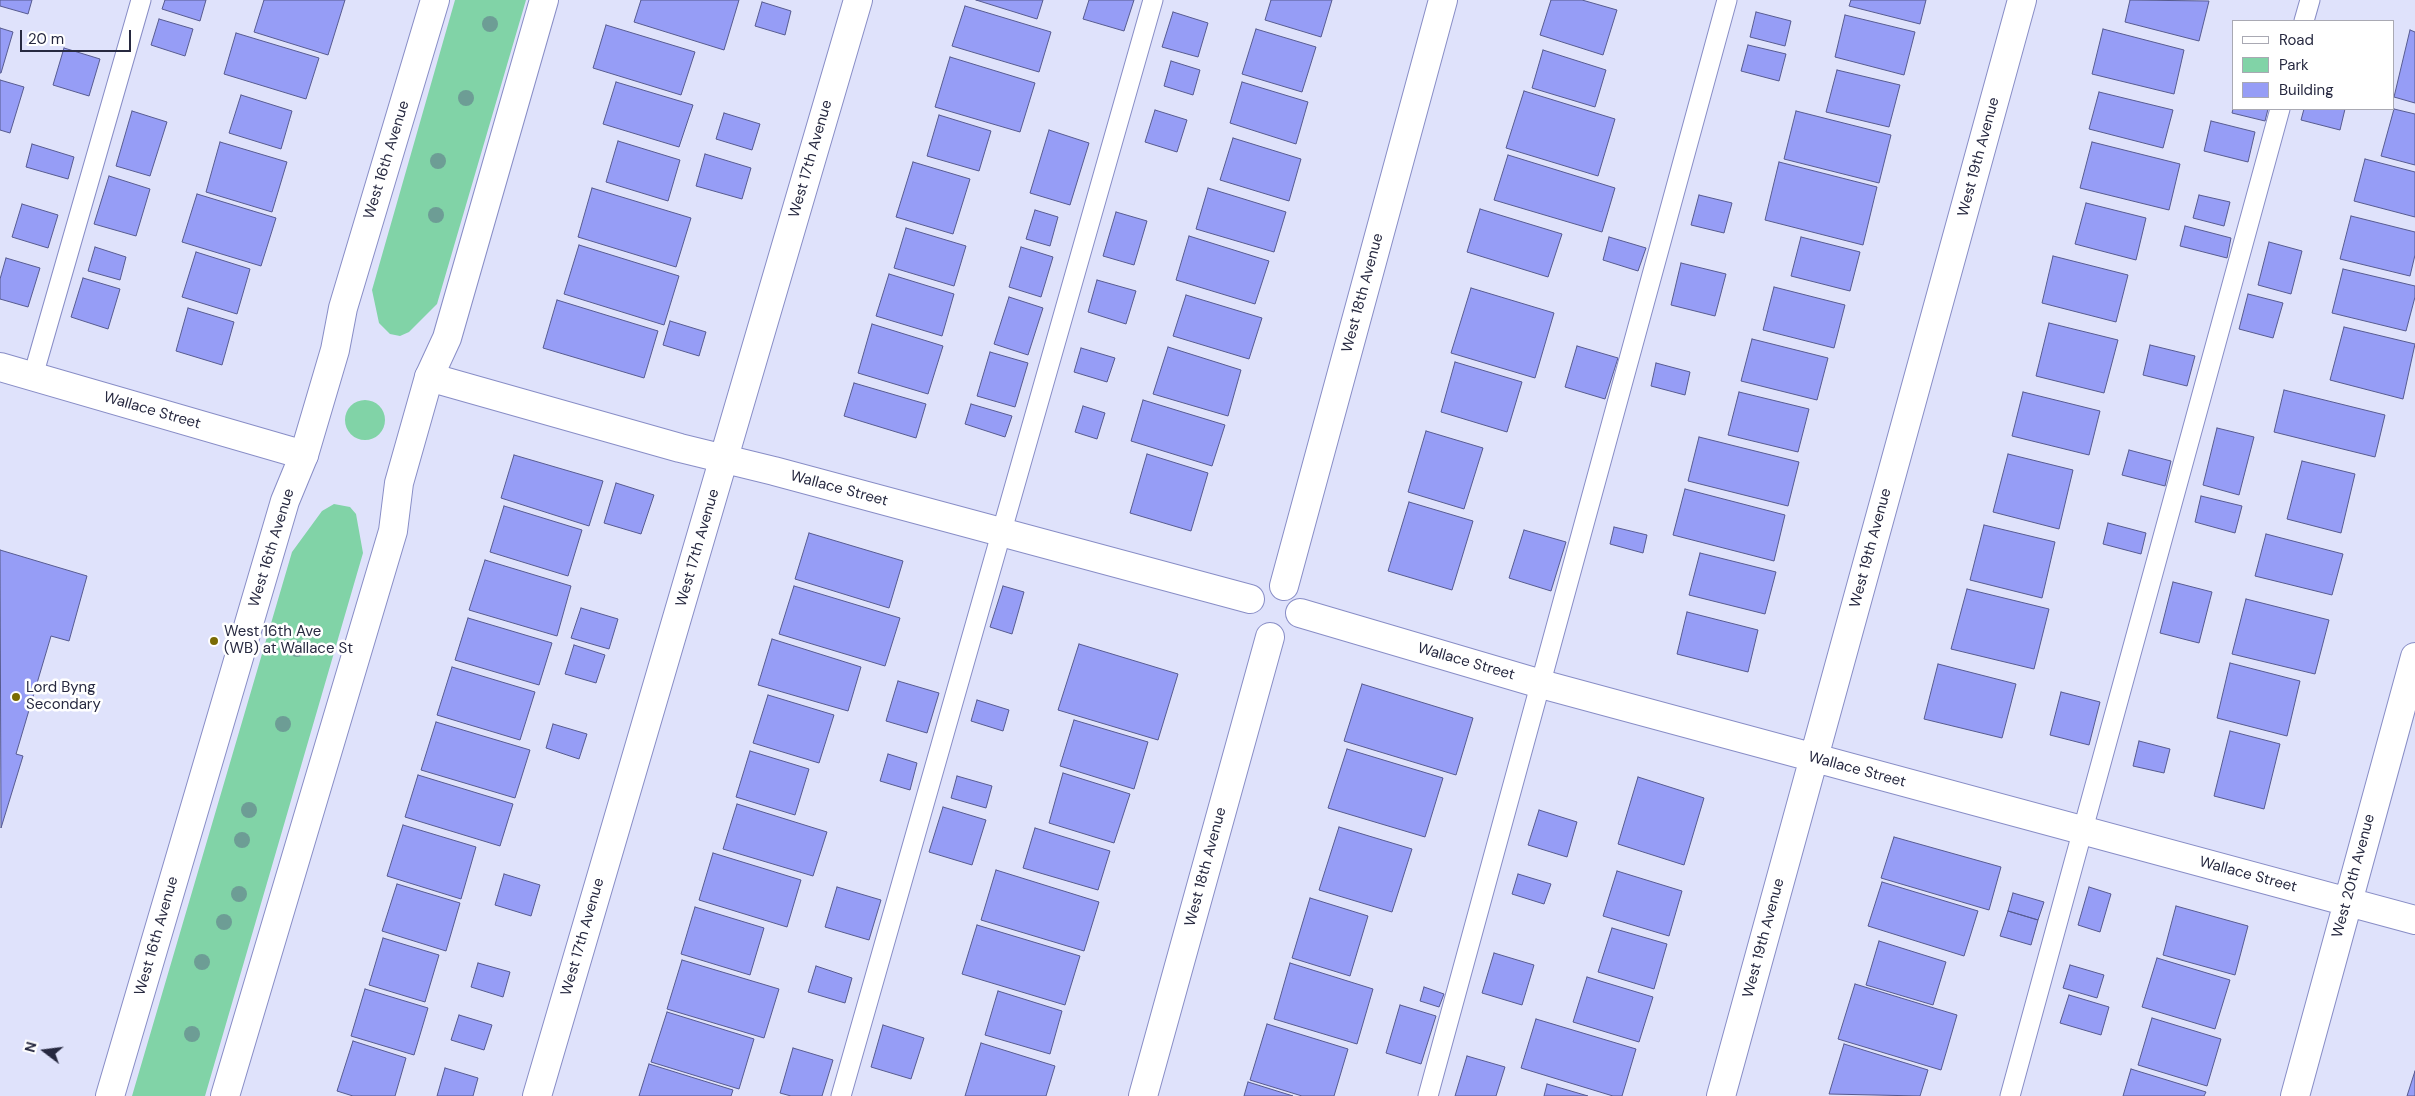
<!DOCTYPE html>
<style>
body{margin:0}
#map{position:relative;width:2415px;height:1096px;overflow:hidden;background:#dfe2fb;font-family:"DM Sans",sans-serif}
canvas{display:block}
.legend{position:absolute;left:2232px;top:20px;width:162px;height:90px;box-sizing:border-box;background:#fff;border:1px solid #a9a9b3;margin:0;padding:6px 9px;list-style:none;font-size:15px;color:#272940}
.legend li{display:flex;align-items:center;gap:10px;height:25px}
.legend b{width:25px;border:1px solid #a9a9b3}
.north{position:absolute;left:20px;top:1026px;width:50px;height:50px;-webkit-text-stroke:4px #fff;paint-order:stroke;rotate:285deg;font-size:14px;font-weight:700;line-height:20px;text-align:center;color:#272940}
.north::after{content:'';display:block;margin:auto;width:18px;height:22px;background:#272940;clip-path:polygon(50% 0,100% 100%,50% 72%,0 100%)}
.scale{position:absolute;left:20px;top:30px;width:111px;height:22px;box-sizing:border-box;border:2px solid #272940;border-top:0;padding-left:6px;font-size:15px;line-height:18px;white-space:nowrap;color:#272940;-webkit-text-stroke:4px #fff;paint-order:stroke}
</style>
<div id="map">
<canvas width="2415" height="1096"></canvas>
<ul class="legend">
<li><b style="height:6px;background:#fff"></b>Road</li>
<li><b style="height:14px;background:#81d3a7"></b>Park</li>
<li><b style="height:14px;background:#969df6"></b>Building</li>
</ul>
<div class="north">N</div>
<div class="scale">20 m</div>
</div>
<script>
const context = document.querySelector('canvas').getContext('2d');
context.lineJoin = 'round';
function paint(path, color) {
  context.fillStyle = color;
  context.fill(path, 'evenodd');
}
function toPath(rows) {
  const path = new Path2D();
  for (const r of rows) {
    if (r.length === 3) {
      path.moveTo(r[0] + r[2], r[1]);
      path.arc(r[0], r[1], r[2], 0, 2 * Math.PI);
      continue;
    }
    path.moveTo(r[0], r[1]);
    for (let i = 2; i < r.length; i += 2) path.lineTo(r[i], r[i + 1]);
  }
  return path;
}
function trace(path, color, width, dash) {
  context.strokeStyle = color;
  context.lineWidth = width;
  context.lineCap = dash ? 'butt' : 'round';
  context.setLineDash(dash || []);
  context.stroke(path);
}
function label(font, color, halo, rows, align = 'center') {
  context.font = font + ' "DM Sans",sans-serif';
  context.lineWidth = 5;
  context.setLineDash([]);
  context.textBaseline = 'middle';
  context.strokeStyle = halo;
  context.fillStyle = color;
  for (const [text, x, y, turn = 0] of rows) {
    context.save();
    context.translate(x, y);
    context.rotate((+turn || 0) * Math.PI / 180);
    context.textAlign = isNaN(turn) ? turn : align;
    if (halo) context.strokeText(text, 0, 0);
    context.fillText(text, 0, 0);
    context.restore();
  }
}
paint(toPath([
 [455,0,526,0,437,304,409,332,400,336,390,334,379,323,372,290],
 [365,420,20],
 [334,504,350,507,356,514,363,553,205,1096,132,1096,292,552,322,511]
]), '#81d3a7');
const building = toPath([
 [0,0,32,0,28,14,0,6,0,0],
 [165,0,206,0,200,21,162,9,165,0],
 [264,0,345,0,328,55,254,32,264,0],
 [641,0,739,0,724,50,634,22,641,0],
 [976,0,1043,0,1037,19,976,0],
 [1089,0,1134,0,1124,31,1083,19,1089,0],
 [1271,0,1332,0,1321,37,1265,20,1271,0],
 [1551,0,1582,0,1617,10,1603,55,1540,35,1551,0],
 [1851,0,1926,0,1920,24,1849,6,1851,0],
 [2130,0,2209,1,2199,41,2125,22,2130,0],
 [762,2,791,11,785,35,755,26,762,2],
 [965,6,1051,32,1039,72,952,46,965,6],
 [1173,12,1208,23,1198,57,1162,47,1173,12],
 [1756,12,1791,21,1785,46,1750,37,1756,12],
 [1845,15,1915,32,1904,75,1835,57,1845,15],
 [159,19,193,29,185,56,151,45,159,19],
 [606,25,695,52,681,95,593,68,606,25],
 [0,28,13,32,1,73,0,73,0,28],
 [1256,29,1316,47,1302,92,1242,74,1256,29],
 [2103,29,2184,50,2174,94,2092,74,2103,29],
 [2410,30,2415,32,2415,103,2394,97,2410,30],
 [236,33,319,58,306,99,224,74,236,33],
 [1748,45,1786,54,1779,81,1741,71,1748,45],
 [64,48,100,59,89,96,53,85,64,48],
 [1543,50,1606,70,1595,107,1532,88,1543,50],
 [950,57,1035,83,1020,132,935,107,950,57],
 [1171,61,1200,70,1193,95,1164,86,1171,61],
 [1837,70,1900,85,1889,127,1826,112,1837,70],
 [0,80,24,87,10,133,0,130,0,80],
 [616,82,693,105,679,147,603,124,616,82],
 [1242,82,1308,102,1296,144,1230,123,1242,82],
 [1524,91,1615,119,1598,176,1506,148,1524,91],
 [2099,92,2173,110,2163,148,2089,129,2099,92],
 [241,95,292,111,281,149,229,133,241,95],
 [2234,105,2234,109,2268,109,2265,121,2232,113,2234,105],
 [2304,109,2345,109,2340,130,2301,120,2304,109],
 [2394,109,2415,114,2415,165,2381,156,2394,109],
 [1155,110,1187,120,1177,152,1145,142,1155,110],
 [132,111,167,122,150,176,116,166,132,111],
 [1796,111,1891,135,1879,183,1784,159,1796,111],
 [724,113,760,124,752,150,716,139,724,113],
 [939,115,991,131,979,171,927,156,939,115],
 [2211,121,2255,132,2248,162,2204,151,2211,121],
 [1049,130,1089,143,1070,205,1030,193,1049,130],
 [1233,138,1301,159,1289,201,1220,180,1233,138],
 [618,141,680,160,668,201,606,182,618,141],
 [220,142,287,162,272,212,206,192,220,142],
 [2092,142,2180,164,2169,210,2080,188,2092,142],
 [32,144,74,157,68,179,26,167,32,144],
 [705,154,751,168,742,199,696,186,705,154],
 [1508,155,1615,188,1602,232,1494,200,1508,155],
 [2365,159,2415,172,2415,217,2354,201,2365,159],
 [913,162,970,179,953,234,896,217,913,162],
 [1779,162,1877,187,1863,245,1765,220,1779,162],
 [109,176,150,189,136,236,94,224,109,176],
 [592,188,691,218,676,267,578,237,592,188],
 [1208,188,1286,212,1274,252,1196,229,1208,188],
 [197,194,276,218,261,266,182,242,197,194],
 [1699,195,1732,203,1724,233,1691,225,1699,195],
 [2199,195,2230,202,2224,226,2193,218,2199,195],
 [2086,203,2146,218,2136,260,2075,244,2086,203],
 [22,204,58,215,48,248,12,237,22,204],
 [1480,209,1562,234,1548,277,1467,252,1480,209],
 [1035,210,1058,217,1050,246,1026,239,1035,210],
 [1116,212,1147,221,1134,265,1103,256,1116,212],
 [2351,216,2415,232,2415,255,2410,276,2340,259,2351,216],
 [2185,226,2231,238,2227,258,2180,246,2185,226],
 [906,228,966,246,954,286,894,268,906,228],
 [1189,236,1269,261,1255,304,1176,280,1189,236],
 [1609,237,1646,248,1638,271,1603,260,1609,237],
 [1801,237,1860,252,1850,291,1791,276,1801,237],
 [2269,242,2302,251,2291,294,2258,285,2269,242],
 [579,245,679,276,664,325,564,294,579,245],
 [95,247,126,257,120,280,88,271,95,247],
 [1021,247,1053,257,1041,297,1009,287,1021,247],
 [196,252,250,269,237,314,182,297,196,252],
 [2053,256,2128,275,2116,322,2042,303,2053,256],
 [6,258,40,268,28,307,0,299,0,279,6,258],
 [1681,263,1726,274,1715,316,1671,305,1681,263],
 [2343,269,2415,286,2415,297,2406,331,2332,313,2343,269],
 [889,274,954,294,942,336,876,316,889,274],
 [83,278,120,289,108,329,71,317,83,278],
 [1097,280,1136,291,1126,324,1088,312,1097,280],
 [1774,287,1845,305,1834,348,1763,330,1774,287],
 [1471,288,1554,313,1535,378,1451,353,1471,288],
 [2248,294,2283,303,2273,338,2239,329,2248,294],
 [1186,295,1262,318,1249,359,1173,336,1186,295],
 [1009,297,1043,308,1028,355,994,344,1009,297],
 [557,300,658,331,644,378,543,348,557,300],
 [188,308,234,322,222,365,176,351,188,308],
 [670,321,706,332,699,356,663,345,670,321],
 [2049,323,2118,340,2104,393,2036,376,2049,323],
 [872,324,943,346,928,394,858,373,872,324],
 [2344,327,2415,344,2403,399,2330,380,2344,327],
 [1752,339,1828,358,1817,400,1741,381,1752,339],
 [2150,345,2195,356,2187,386,2143,375,2150,345],
 [1577,346,1618,358,1605,399,1565,387,1577,346],
 [1168,347,1241,370,1228,416,1153,394,1168,347],
 [1081,348,1115,358,1107,382,1074,372,1081,348],
 [990,352,1028,363,1015,407,977,396,990,352],
 [1455,362,1522,382,1507,432,1441,412,1455,362],
 [1656,363,1690,372,1685,395,1651,386,1656,363],
 [854,383,926,404,916,438,844,416,854,383],
 [2284,390,2385,415,2375,457,2274,432,2284,390],
 [1739,392,1809,409,1798,452,1728,435,1739,392],
 [2023,392,2100,411,2089,455,2012,436,2023,392],
 [1143,400,1225,425,1212,466,1131,441,1143,400],
 [971,404,1012,416,1005,437,965,424,971,404],
 [1083,406,1105,413,1097,439,1075,432,1083,406],
 [2217,428,2254,437,2239,495,2203,485,2217,428],
 [1426,431,1483,448,1464,509,1408,492,1426,431],
 [1699,437,1799,462,1788,506,1688,481,1699,437],
 [2129,450,2171,461,2165,486,2122,475,2129,450],
 [1147,454,1208,473,1191,531,1130,513,1147,454],
 [2008,454,2073,470,2059,529,1993,512,2008,454],
 [514,455,603,481,589,526,501,498,514,455],
 [2302,461,2355,474,2341,533,2287,519,2302,461],
 [616,483,654,495,641,534,604,523,616,483],
 [1685,489,1785,515,1774,561,1673,535,1685,489],
 [2201,496,2242,506,2235,533,2195,522,2201,496],
 [1409,502,1473,521,1452,590,1388,571,1409,502],
 [504,506,582,530,568,576,490,552,504,506],
 [2108,523,2146,533,2141,554,2103,544,2108,523],
 [1984,525,2055,542,2042,598,1970,580,1984,525],
 [1614,527,1647,535,1643,553,1610,544,1614,527],
 [1524,530,1566,542,1551,591,1509,578,1524,530],
 [809,533,903,561,889,608,795,579,809,533],
 [2266,534,2343,554,2332,595,2255,576,2266,534],
 [0,550,87,576,69,641,51,636,16,754,23,756,1,828,0,550],
 [1700,553,1776,572,1765,614,1689,595,1700,553],
 [485,560,571,586,557,636,469,610,485,560],
 [2173,582,2212,592,2199,643,2160,633,2173,582],
 [794,586,900,618,885,666,779,634,794,586],
 [1003,586,1024,592,1012,634,990,627,1003,586],
 [1967,589,2049,609,2034,669,1951,649,1967,589],
 [2246,599,2329,620,2315,674,2232,654,2246,599],
 [581,608,618,619,609,649,571,638,581,608],
 [1687,612,1758,630,1748,672,1677,654,1687,612],
 [468,618,552,643,539,685,455,660,468,618],
 [772,639,861,667,848,711,758,685,772,639],
 [1079,644,1178,674,1158,740,1058,710,1079,644],
 [574,645,605,655,596,683,565,674,574,645],
 [2230,663,2300,681,2287,736,2217,718,2230,663],
 [1938,664,2016,684,2002,738,1924,719,1938,664],
 [452,667,535,692,520,740,437,715,452,667],
 [898,681,939,693,927,733,886,721,898,681],
 [1362,684,1473,718,1456,775,1344,741,1362,684],
 [2061,692,2100,702,2089,745,2050,735,2061,692],
 [768,695,834,715,819,763,753,743,768,695],
 [977,700,1009,710,1003,731,971,721,977,700],
 [1074,720,1148,742,1134,789,1060,766,1074,720],
 [436,722,530,750,515,798,421,770,436,722],
 [553,724,587,734,579,759,546,748,553,724],
 [2230,731,2280,744,2264,809,2214,796,2230,731],
 [2139,741,2170,749,2164,773,2133,766,2139,741],
 [1347,749,1443,778,1425,837,1328,808,1347,749],
 [750,751,809,769,795,815,736,797,750,751],
 [888,754,917,763,910,790,880,781,888,754],
 [1063,773,1130,794,1114,843,1049,823,1063,773],
 [418,775,513,804,500,846,405,817,418,775],
 [957,776,992,786,986,808,951,798,957,776],
 [1638,777,1704,798,1684,865,1618,844,1638,777],
 [737,804,827,832,813,876,723,849,737,804],
 [943,807,986,820,972,865,929,852,943,807],
 [1539,810,1577,822,1567,857,1528,845,1539,810],
 [403,825,476,847,461,899,387,876,403,825],
 [1339,827,1412,849,1392,912,1319,890,1339,827],
 [1035,828,1110,851,1098,890,1023,868,1035,828],
 [1894,837,2001,867,1989,910,1881,878,1894,837],
 [713,853,801,880,787,927,699,900,713,853],
 [996,870,1099,902,1084,951,981,920,996,870],
 [1617,871,1682,891,1669,936,1603,916,1617,871],
 [504,874,540,885,531,916,495,905,504,874],
 [1518,874,1551,884,1544,904,1512,894,1518,874],
 [1882,882,1978,911,1964,956,1868,926,1882,882],
 [397,884,460,903,446,951,382,931,397,884],
 [837,887,881,900,869,940,825,927,837,887],
 [2089,887,2111,894,2100,932,2078,925,2089,887],
 [2013,893,2044,902,2038,920,2008,911,2013,893],
 [1310,898,1368,916,1350,976,1292,958,1310,898],
 [2176,906,2248,926,2235,975,2163,955,2176,906],
 [695,907,764,928,750,975,681,954,695,907],
 [2008,911,2038,920,2031,945,2000,936,2008,911],
 [977,925,1080,956,1065,1005,962,974,977,925],
 [1612,928,1667,944,1654,989,1598,972,1612,928],
 [383,938,439,955,425,1002,369,985,383,938],
 [1879,941,1946,962,1933,1005,1866,985,1879,941],
 [1494,953,1534,965,1522,1005,1482,993,1494,953],
 [2157,958,2230,980,2215,1029,2142,1007,2157,958],
 [682,960,779,989,764,1038,667,1009,682,960],
 [478,963,510,972,503,997,471,987,478,963],
 [1290,963,1373,989,1357,1044,1274,1019,1290,963],
 [2070,965,2104,975,2097,998,2063,988,2070,965],
 [816,966,852,978,845,1003,808,992,816,966],
 [1587,977,1653,997,1639,1042,1573,1022,1587,977],
 [1855,984,1957,1015,1941,1070,1838,1039,1855,984],
 [1424,987,1444,994,1439,1007,1420,1001,1424,987],
 [365,989,428,1008,414,1055,351,1036,365,989],
 [998,991,1062,1011,1050,1054,985,1035,998,991],
 [2069,995,2109,1007,2101,1035,2060,1023,2069,995],
 [1400,1005,1436,1016,1421,1064,1386,1053,1400,1005],
 [667,1012,754,1039,739,1089,651,1062,667,1012],
 [459,1015,492,1025,484,1050,451,1040,459,1015],
 [2152,1018,2221,1039,2207,1086,2138,1065,2152,1018],
 [1536,1019,1636,1049,1622,1096,1613,1096,1521,1068,1536,1019],
 [1267,1024,1348,1049,1334,1096,1302,1096,1250,1080,1267,1024],
 [883,1025,924,1038,911,1079,871,1067,883,1025],
 [353,1041,406,1058,395,1096,353,1096,337,1091,353,1041],
 [981,1043,1055,1066,1046,1096,965,1096,981,1043],
 [1844,1044,1928,1070,1920,1096,1829,1094,1844,1044],
 [793,1048,833,1060,822,1096,791,1096,780,1093,793,1048],
 [1467,1056,1505,1067,1496,1096,1455,1096,1467,1056],
 [649,1064,733,1090,731,1096,639,1096,649,1064],
 [445,1068,478,1078,473,1096,437,1096,445,1068],
 [2131,1069,2206,1092,2204,1096,2123,1096,2131,1069],
 [2415,1071,2415,1096,2407,1096,2415,1071],
 [1248,1082,1293,1096,1244,1096,1248,1082],
 [1547,1084,1588,1096,1544,1096,1547,1084]
]);
paint(building, '#969df6');
trace(building, '#575b90', 1);
const lane = toPath([
 [2304,21,2310,0],
 [33,376,141,0],
 [841,1096,1153,0],
 [1428,1096,1727,0],
 [2010,1096,2280,109]
]);
const street = toPath([
 [0,367,304,455],
 [429,377,680,448,774,471,1250,599],
 [1284,586,1443,0],
 [1300,613,1541,684,2415,920],
 [537,1096,858,0],
 [1143,1096,1270,637],
 [1721,1096,2022,0],
 [2295,1096,2415,657]
]);
const secondary = toPath([
 [110,1096,285,501,304,455,335,350,343,308,435,0],
 [225,1096,393,531,399,483,429,377,447,338,544,0]
]);
trace(lane, '#888dc6', 21);
trace(street, '#888dc6', 30);
trace(secondary, '#888dc6', 30);
trace(lane, '#fff', 19);
trace(street, '#fff', 28);
trace(secondary, '#fff', 28);
context.fillStyle = '#6d9d95';
for (const [x, y] of [
 [490,24],
 [466,98],
 [438,161],
 [436,215],
 [297,649],
 [283,724],
 [249,810],
 [242,840],
 [239,894],
 [224,922],
 [202,962],
 [192,1034]
]) {
  context.beginPath();
  context.arc(x, y, 8, 0, 2 * Math.PI);
  context.fill();
}
for (const [x, y, r, color] of [
 [214,641,5,"#7a6b04"],
 [16,697,5,"#7a6b04"]
]) {
  const dot = new Path2D();
  dot.arc(x, y, r, 0, 2 * Math.PI);
  context.fillStyle = color;
  context.fill(dot);
  trace(dot, '#fff', 2);
}
label('15px', '#272940', '#fff', [
 ["West 19th Avenue",1979,157,-75],
 ["West 17th Avenue",811,159,-74],
 ["West 16th Avenue",387,160,-73],
 ["West 18th Avenue",1363,293,-75],
 ["Wallace Street",152,411,16],
 ["Wallace Street",839,489,15],
 ["West 16th Avenue",272,548,-73],
 ["West 17th Avenue",698,548,-74],
 ["West 19th Avenue",1871,548,-75],
 ["Wallace Street",1466,662,16],
 ["Wallace Street",1857,770,15],
 ["West 18th Avenue",1206,867,-75],
 ["Wallace Street",2248,875,15],
 ["West 20th Avenue",2354,876,-75],
 ["West 16th Avenue",157,936,-74],
 ["West 17th Avenue",583,937,-74],
 ["West 19th Avenue",1764,938,-75]
]);
label('15px', '#272940', '#fff', [
 ["West 16th Ave",224,632],
 ["(WB) at Wallace St",224,649],
 ["Lord Byng",26,688],
 ["Secondary",26,705]
], 'left');
</script>
